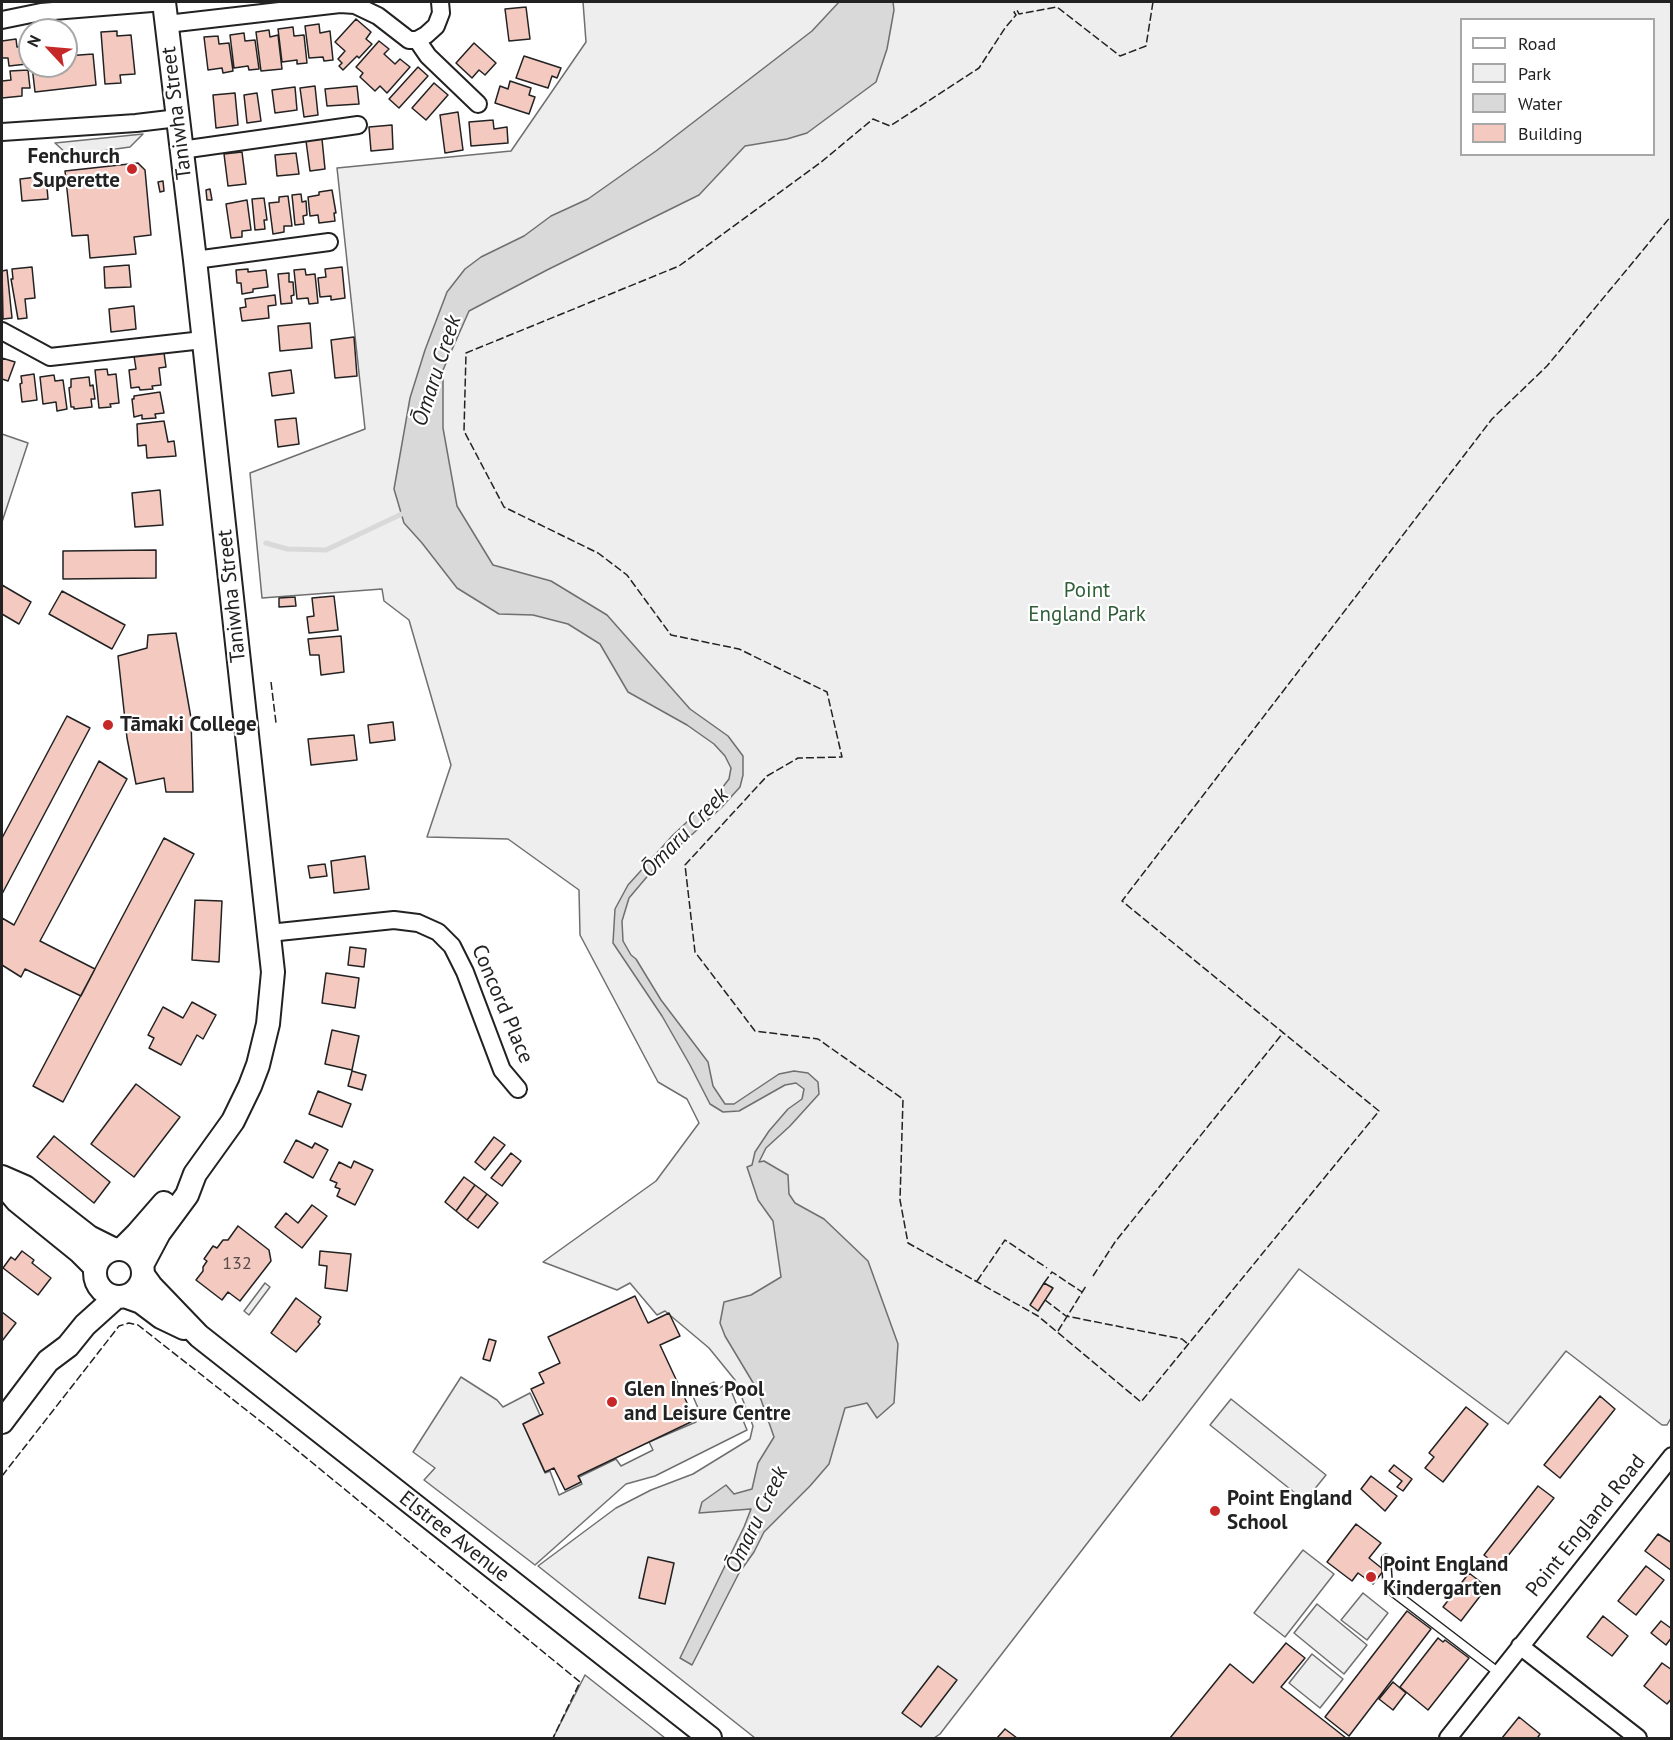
<!DOCTYPE html>
<meta charset="utf-8">
<style>
body{margin:0}
#map{position:relative;width:1673px;height:1740px;overflow:hidden;background:#fff;font-family:"PT Sans",sans-serif}
canvas{display:block}
.frame{position:absolute;inset:0;border:3px solid #222;pointer-events:none}
.legend{position:absolute;left:1460px;top:18px;width:195px;height:138px;box-sizing:border-box;background:#fff;border:2px solid #a7a7a7;margin:0;padding:8px 10px;list-style:none;font-size:18px;color:#222}
.legend li{display:flex;align-items:center;gap:12px;height:30px}
.legend b{width:30px;border:2px solid #a7a7a7}
.north{position:absolute;left:18px;top:18px;width:60px;height:60px;box-sizing:border-box;background:#fff;border:2px solid #a7a7a7;border-radius:50%;rotate:296deg;font-size:16px;font-weight:700;line-height:24px;text-align:center;color:#222}
.north::after{content:'';display:block;margin:auto;width:21px;height:27px;background:#c62828;clip-path:polygon(50% 0,100% 100%,50% 72%,0 100%)}
</style>
<div id="map">
<canvas width="1673" height="1740"></canvas>
<div class="frame"></div>
<ul class="legend">
<li><b style="height:8px;background:#fff"></b>Road</li>
<li><b style="height:16px;background:#eee"></b>Park</li>
<li><b style="height:16px;background:#d9d9d9"></b>Water</li>
<li><b style="height:16px;background:#f3c9c0"></b>Building</li>
</ul>
<div class="north">N</div>
</div>
<script>
const context = document.querySelector('canvas').getContext('2d');
context.lineJoin = 'round';
function paint(path, color) {
  context.fillStyle = color;
  context.fill(path, 'evenodd');
}
function toPath(rows) {
  const path = new Path2D();
  for (const r of rows) {
    if (r.length === 3) {
      path.moveTo(r[0] + r[2], r[1]);
      path.arc(r[0], r[1], r[2], 0, 2 * Math.PI);
      continue;
    }
    path.moveTo(r[0], r[1]);
    for (let i = 2; i < r.length; i += 2) path.lineTo(r[i], r[i + 1]);
  }
  return path;
}
function trace(path, color, width, dash) {
  context.strokeStyle = color;
  context.lineWidth = width;
  context.lineCap = dash ? 'butt' : 'round';
  context.setLineDash(dash || []);
  context.stroke(path);
}
function label(font, color, halo, rows, align = 'center') {
  context.font = font + ' "PT Sans",sans-serif';
  context.lineWidth = 4.5;
  context.setLineDash([]);
  context.textBaseline = 'middle';
  context.strokeStyle = halo;
  context.fillStyle = color;
  for (const [text, x, y, turn = 0] of rows) {
    context.save();
    context.translate(x, y);
    context.rotate((+turn || 0) * Math.PI / 180);
    context.textAlign = isNaN(turn) ? turn : align;
    if (halo) context.strokeText(text, 0, 0);
    context.fillText(text, 0, 0);
    context.restore();
  }
}
const green = toPath([
 [583,2,1671,2,1671,1418,1667,1425,1662,1425,1566,1351,1508,1424,1299,1269,940,1734,934,1738,755,1738,538,1566,616,1508,651,1490,693,1474,750,1439,753,1426,735,1380,709,1348,665,1311,657,1315,630,1283,617,1290,543,1262,656,1181,699,1123,687,1099,658,1082,580,935,579,890,508,839,427,837,451,765,409,620,384,601,382,589,262,598,250,473,365,429,337,168,511,151,586,42,583,2],
 [1462,20,1654,20,1654,154,1462,154,1462,20],
 [2,434,28,443,2,522,2,434],
 [265,1283,270,1287,249,1315,244,1311,265,1283],
 [1231,1399,1326,1475,1305,1501,1210,1425,1231,1399],
 [1303,1550,1334,1574,1285,1637,1254,1613,1303,1550],
 [1363,1593,1388,1613,1367,1640,1341,1620,1363,1593],
 [1317,1604,1367,1645,1344,1674,1294,1633,1317,1604],
 [1312,1654,1343,1679,1320,1708,1289,1683,1312,1654],
 [585,1675,665,1738,553,1738,585,1675]
]);
paint(green, '#eee');
trace(green, '#6f6f6f', 1.5);
const parking = toPath([
 [143,134,130,147,73,155,67,154,55,143,143,134],
 [461,1377,497,1400,503,1407,530,1393,540,1415,523,1424,545,1473,550,1471,559,1495,582,1484,579,1477,616,1459,621,1466,653,1450,649,1442,696,1422,691,1411,698,1408,692,1394,714,1382,718,1389,728,1383,747,1430,655,1476,626,1484,535,1565,424,1480,435,1468,413,1452,461,1377]
]);
paint(parking, '#ededed');
trace(parking, '#6f6f6f', 1.5);
const water = toPath([
 [839,2,893,2,894,10,887,49,876,82,807,133,787,139,745,146,699,195,547,270,469,311,443,370,443,428,457,506,493,565,551,581,607,615,690,709,728,736,743,756,743,775,740,787,721,808,651,872,629,898,622,921,623,941,631,955,636,959,661,1000,708,1062,713,1086,725,1104,734,1104,779,1074,794,1071,808,1073,818,1082,819,1094,790,1126,766,1148,759,1162,764,1161,788,1175,789,1194,795,1203,824,1219,868,1261,898,1344,894,1403,877,1418,867,1403,845,1408,829,1464,810,1486,764,1532,754,1552,739,1573,692,1665,680,1658,744,1527,751,1509,699,1513,702,1502,726,1485,734,1494,752,1489,758,1463,774,1437,758,1391,725,1336,720,1323,724,1302,751,1295,781,1277,773,1221,758,1200,747,1167,752,1165,755,1152,769,1131,788,1109,802,1099,804,1089,796,1083,785,1085,739,1111,723,1112,710,1104,690,1065,662,1016,613,943,615,909,628,885,673,835,719,792,729,779,731,768,725,756,714,744,687,725,628,692,600,644,568,624,533,615,499,614,457,588,422,543,404,523,394,489,410,398,425,350,447,292,465,269,481,257,524,236,551,216,588,199,656,151,812,31,839,2]
]);
paint(water, '#d9d9d9');
trace(water, '#6f6f6f', 1.5);
trace(toPath([
 [266,543,287,549,326,550,408,511]
]), '#d9d9d9', 5);
const building = toPath([
 [526,7,530,39,509,41,505,9,526,7],
 [356,19,371,32,366,39,372,44,359,58,357,56,343,70,339,66,342,63,338,59,345,51,335,42,356,19],
 [319,24,320,33,330,31,333,60,324,61,323,57,309,58,305,26,319,24],
 [293,27,294,36,304,35,307,63,297,64,297,60,282,62,278,29,293,27],
 [269,30,270,37,278,35,282,69,261,71,256,32,269,30],
 [117,31,117,36,131,35,135,74,120,75,121,83,105,84,101,32,117,31],
 [244,33,245,41,255,40,259,69,249,70,248,66,234,68,230,35,244,33],
 [218,36,219,44,229,43,233,71,223,73,222,68,208,70,204,37,218,36],
 [16,39,17,47,25,46,27,64,9,66,8,58,2,58,2,41,16,39],
 [379,41,389,49,384,54,395,64,400,59,410,67,387,93,380,86,375,91,360,77,363,73,356,67,379,41],
 [474,43,496,63,485,75,479,70,472,78,456,63,474,43],
 [93,54,96,85,35,92,32,66,66,66,66,56,93,54],
 [524,56,561,68,557,78,552,76,548,88,516,78,524,56],
 [418,67,428,76,399,108,389,99,418,67],
 [28,70,30,88,22,88,22,96,2,98,2,81,11,80,10,71,28,70],
 [510,81,531,88,529,95,535,97,529,114,495,103,500,86,508,89,510,81],
 [434,83,448,95,426,120,412,108,434,83],
 [315,86,318,115,304,117,300,88,315,86],
 [357,86,359,104,327,106,325,89,357,86],
 [295,87,297,110,275,113,272,90,295,87],
 [235,93,238,125,216,128,213,95,235,93],
 [257,93,261,121,247,123,244,95,257,93],
 [458,112,463,150,445,153,440,115,458,112],
 [493,120,494,129,507,127,508,143,471,146,469,122,493,120],
 [392,125,393,149,371,151,369,127,392,125],
 [322,139,325,169,310,171,306,141,322,139],
 [242,152,246,184,228,186,224,154,242,152],
 [296,153,299,174,277,176,275,155,296,153],
 [138,163,145,170,151,235,134,237,136,254,90,258,88,235,72,236,65,171,138,163],
 [46,176,48,199,22,201,20,179,46,176],
 [163,181,164,191,160,192,158,182,163,181],
 [210,189,212,200,207,200,206,190,210,189],
 [332,190,336,213,334,213,335,221,319,223,318,215,310,216,308,197,319,195,319,192,332,190],
 [301,194,302,202,306,201,307,215,303,216,304,224,295,225,292,195,301,194],
 [288,196,292,226,284,226,284,232,273,234,269,203,279,202,279,197,288,196],
 [264,198,267,220,264,220,265,229,255,230,252,199,264,198],
 [247,200,251,230,242,231,242,237,231,238,226,204,247,200],
 [129,265,131,287,105,288,104,267,129,265],
 [32,267,35,298,25,299,27,318,18,319,11,279,13,279,12,269,32,267],
 [342,267,345,298,331,300,331,296,320,297,318,278,326,277,325,269,342,267],
 [248,269,248,272,266,270,268,287,253,289,253,292,242,294,241,283,237,283,236,270,248,269],
 [305,269,306,275,315,274,318,303,309,304,308,298,297,299,294,270,305,269],
 [7,270,12,318,3,319,2,271,7,270],
 [289,273,289,282,293,282,294,295,291,296,292,303,281,304,278,274,289,273],
 [275,295,276,305,268,306,269,318,242,321,240,308,246,307,245,299,275,295],
 [134,306,136,329,111,332,109,309,134,306],
 [310,323,312,348,280,351,278,326,310,323],
 [354,337,357,376,335,378,331,340,354,337],
 [164,353,166,367,159,368,161,385,152,386,153,389,140,390,139,387,131,388,129,370,136,369,134,356,164,353],
 [2,358,15,362,8,381,2,379,2,358],
 [107,369,108,375,116,374,119,403,110,404,111,407,99,408,95,370,107,369],
 [291,370,294,393,272,396,269,373,291,370],
 [34,374,37,400,22,402,20,384,22,383,21,376,34,374],
 [54,375,55,381,63,380,67,409,57,411,56,402,43,404,40,377,54,375],
 [89,377,90,386,93,385,95,399,91,399,92,407,74,409,74,407,71,407,69,388,71,387,71,379,89,377],
 [160,392,164,413,155,414,156,418,142,419,142,415,134,417,132,399,134,399,134,396,160,392],
 [296,418,299,444,278,447,275,420,296,418],
 [164,421,168,442,174,441,176,456,147,458,146,445,138,446,137,424,164,421],
 [160,490,163,525,135,527,132,493,160,490],
 [156,550,156,578,63,579,63,551,156,550],
 [2,585,31,602,19,624,2,614,2,585],
 [62,591,125,625,112,649,49,614,62,591],
 [334,596,338,630,309,633,307,617,314,616,312,598,334,596],
 [295,597,296,606,279,607,279,598,295,597],
 [176,633,191,718,193,792,166,792,164,778,136,784,127,738,118,656,147,648,148,635,176,633],
 [341,636,344,672,321,675,319,655,310,655,308,639,341,636],
 [67,716,90,728,2,894,2,838,67,716],
 [393,722,395,740,370,743,368,725,393,722],
 [354,735,357,760,311,765,308,739,354,735],
 [99,761,127,779,40,941,95,969,81,996,25,969,21,977,2,965,2,918,14,925,99,761],
 [164,838,194,854,63,1102,33,1086,164,838],
 [365,856,369,889,334,893,331,861,365,856],
 [325,864,327,876,310,878,308,866,325,864],
 [195,900,222,901,219,962,192,960,195,900],
 [350,947,366,949,364,967,348,965,350,947],
 [326,973,359,978,355,1008,322,1003,326,973],
 [192,1002,216,1015,203,1039,197,1035,181,1065,149,1048,154,1038,148,1035,163,1007,183,1018,192,1002],
 [332,1030,359,1036,352,1070,325,1064,332,1030],
 [352,1071,366,1075,362,1090,348,1086,352,1071],
 [136,1084,180,1117,134,1177,91,1144,136,1084],
 [318,1091,351,1104,342,1127,309,1114,318,1091],
 [54,1136,110,1182,94,1203,37,1157,54,1136],
 [494,1137,505,1145,485,1170,475,1162,494,1137],
 [296,1140,312,1148,315,1143,328,1150,313,1178,284,1162,296,1140],
 [511,1153,521,1161,502,1186,491,1178,511,1153],
 [354,1161,373,1170,355,1205,337,1196,340,1189,335,1187,337,1183,330,1180,339,1162,351,1168,354,1161],
 [464,1177,475,1185,456,1211,445,1202,464,1177],
 [475,1185,487,1194,467,1220,456,1211,475,1185],
 [487,1194,498,1203,478,1228,467,1220,487,1194],
 [312,1205,327,1216,302,1248,275,1227,286,1213,298,1223,312,1205],
 [238,1226,269,1250,271,1261,240,1301,228,1292,222,1300,196,1280,203,1271,203,1267,207,1261,204,1259,213,1246,217,1248,223,1240,228,1240,238,1226],
 [22,1251,34,1260,32,1263,51,1278,38,1295,3,1268,11,1257,15,1260,22,1251],
 [320,1251,351,1254,347,1291,325,1288,327,1266,319,1265,320,1251],
 [1044,1283,1053,1288,1038,1311,1030,1305,1044,1283],
 [635,1296,648,1323,669,1313,680,1336,660,1345,695,1420,578,1476,581,1482,565,1490,554,1468,545,1472,523,1424,543,1414,531,1389,544,1383,539,1373,560,1363,548,1337,635,1296],
 [296,1298,321,1317,318,1322,320,1324,296,1352,271,1333,296,1298],
 [2,1312,16,1323,2,1341,2,1312],
 [489,1339,496,1341,490,1361,483,1359,489,1339],
 [1600,1396,1615,1409,1560,1478,1544,1465,1600,1396],
 [1466,1407,1488,1424,1443,1482,1425,1468,1434,1457,1429,1453,1466,1407],
 [1394,1465,1412,1479,1403,1491,1397,1487,1402,1481,1389,1471,1394,1465],
 [1371,1476,1397,1496,1385,1511,1361,1489,1371,1476],
 [1538,1486,1554,1498,1499,1567,1484,1555,1538,1486],
 [1356,1524,1381,1543,1369,1558,1384,1570,1373,1584,1358,1573,1352,1581,1327,1562,1356,1524],
 [1658,1534,1672,1543,1672,1571,1645,1551,1658,1534],
 [648,1557,674,1563,665,1604,639,1598,648,1557],
 [1646,1566,1664,1580,1636,1615,1618,1601,1646,1566],
 [1469,1573,1487,1587,1461,1621,1443,1607,1469,1573],
 [1407,1611,1431,1629,1349,1736,1325,1717,1407,1611],
 [1603,1616,1628,1636,1612,1656,1587,1637,1603,1616],
 [1661,1621,1672,1629,1672,1637,1666,1645,1651,1633,1661,1621],
 [1438,1638,1443,1642,1445,1640,1469,1658,1428,1710,1400,1687,1438,1638],
 [1286,1643,1305,1658,1281,1687,1346,1738,1170,1738,1230,1664,1253,1683,1286,1643],
 [1662,1663,1672,1670,1672,1698,1667,1704,1644,1686,1662,1663],
 [938,1666,957,1680,921,1727,902,1713,938,1666],
 [1393,1682,1406,1693,1393,1710,1379,1699,1393,1682],
 [1519,1717,1540,1734,1538,1737,1539,1738,1502,1738,1519,1717],
 [1005,1729,1017,1738,997,1738,1005,1729]
]);
paint(building, '#f3c9c0');
trace(building, '#222', 1.5);
const lane = toPath([
 [1386,1559,1388,1588,1499,1673]
]);
const street = toPath([
 [2,20,41,12,164,2],
 [167,24,340,4,355,5,378,16,409,40,417,40,426,35,436,26,441,13,440,2],
 [417,40,428,56,478,104],
 [2,132,136,123,178,118],
 [181,150,358,125],
 [195,260,329,242],
 [2,331,50,357,203,340],
 [269,933,394,920,418,923,438,932,452,946,465,972,502,1070,518,1089],
 [1520,1646,1638,1738],
 [1448,1738,1672,1456]
]);
const secondary = toPath([
 [2,1177,25,1187,89,1237,113,1249],
 [2,1183,17,1201,80,1252,95,1267],
 [119,1273,24],
 [122,1249,137,1234,164,1203],
 [142,1265,159,1233,187,1195,195,1174,233,1121,250,1086,258,1065,268,1024,273,972,195,260,164,2],
 [143,1275,151,1286,199,1336,710,1738],
 [127,1297,141,1302,161,1317,184,1328],
 [2,1422,48,1361,68,1346,85,1325,115,1298]
]);
trace(lane, '#222', 11);
trace(street, '#222', 20);
trace(secondary, '#222', 26);
trace(lane, '#fff', 8);
trace(street, '#fff', 16);
trace(secondary, '#fff', 22);
trace(toPath([
 [1153,2,1146,46,1120,56,1057,7,1019,14,1017,10,1014,12,1016,15,1005,28,979,68,890,126,873,119,820,163,679,266,466,353,464,431,504,507,598,553,627,575,671,635,739,649,827,692,842,757,798,758,767,776,685,865,695,952,755,1031,818,1039,903,1099,900,1200,908,1243,1038,1316,1141,1402,1379,1111,1122,901,1492,419,1547,366,1672,215],
 [271,682,276,723],
 [1093,1276,1115,1242,1283,1033],
 [977,1281,1005,1240,1047,1268],
 [1044,1283,1052,1272,1082,1292],
 [1045,1300,1066,1316,1182,1339,1188,1344],
 [1058,1331,1086,1286],
 [2,1476,119,1326,129,1323,138,1325,287,1442,580,1682,553,1738]
]), '#222', 1.5, [8, 3]);
for (const [x, y, r, color] of [
 [132,169,6,"#c62828"],
 [108,725,6,"#c62828"],
 [612,1402,6,"#c62828"],
 [1215,1511,6,"#c62828"],
 [1371,1577,6,"#c62828"]
]) {
  const dot = new Path2D();
  dot.arc(x, y, r, 0, 2 * Math.PI);
  context.fillStyle = color;
  context.fill(dot);
  trace(dot, '#fff', 2);
}
label('18px', '#564c4a', null, [
 ["132",237,1264]
]);
label('21px', '#222', '#fff', [
 ["Taniwha Street",177,113,-97],
 ["Taniwha Street",232,596,-96],
 ["Concord Place",502,1004,67],
 ["Point England Road",1586,1526,-51],
 ["Elstree Avenue",454,1537,38]
]);
label('bold 21px', '#222', '#fff', [
 ["Fenchurch",120,157,"right"],
 ["Superette",120,181,"right"],
 ["Tāmaki College",120,725],
 ["Glen Innes Pool",624,1390],
 ["and Leisure Centre",624,1414],
 ["Point England",1227,1499],
 ["School",1227,1523],
 ["Point England",1383,1565],
 ["Kindergarten",1383,1589]
], 'left');
label('21px', '#2f5e38', '#fff', [
 ["Point",1087,591],
 ["England Park",1087,615]
]);
label('italic 22px', '#222', '#fff', [
 ["Ōmaru Creek",437,371,-72],
 ["Ōmaru Creek",685,833,-46],
 ["Ōmaru Creek",757,1520,-64]
]);
</script>
